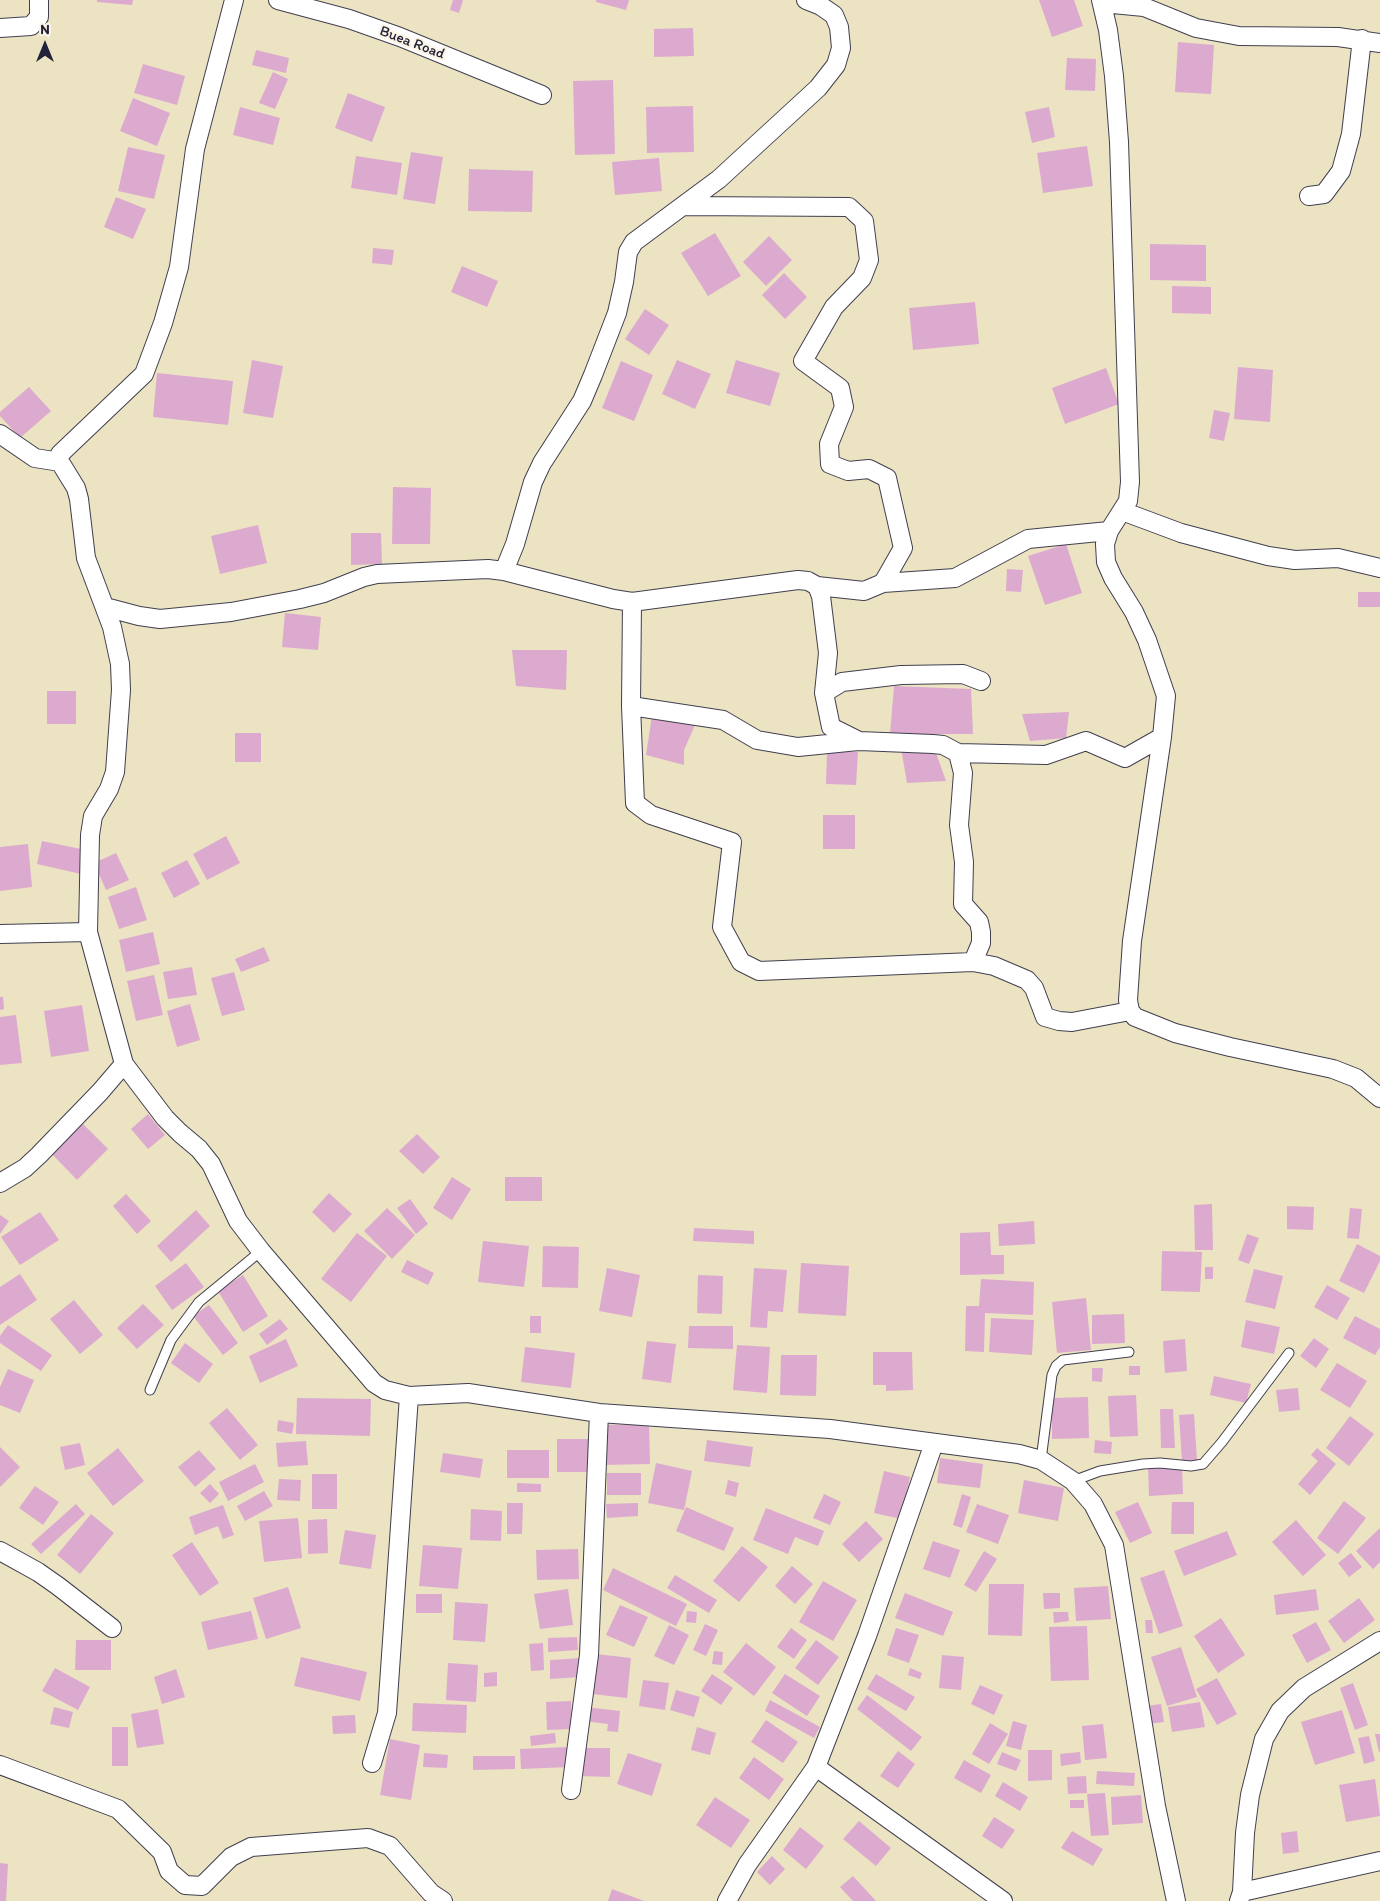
<!DOCTYPE html>
<style>
body{margin:0}
#map{position:relative;width:1380px;height:1901px;overflow:hidden;background:#ece3c2;font-family:Itim,sans-serif}
canvas{display:block}
.north{position:absolute;left:20px;top:20px;width:50px;height:50px;-webkit-text-stroke:4px #fcf5e5;paint-order:stroke;rotate:0deg;font-size:14px;font-weight:700;line-height:20px;text-align:center;color:#22223b}
.north::after{content:'';display:block;margin:auto;width:18px;height:22px;background:#22223b;clip-path:polygon(50% 0,100% 100%,50% 72%,0 100%)}
</style>
<div id="map">
<canvas width="1380" height="1901"></canvas>
<div class="north">N</div>
</div>
<script>
const context = document.querySelector('canvas').getContext('2d');
context.lineJoin = 'round';
function paint(path, color) {
  context.fillStyle = color;
  context.fill(path, 'evenodd');
}
function toPath(rows) {
  const path = new Path2D();
  for (const r of rows) {
    path.moveTo(r[0], r[1]);
    for (let i = 2; i < r.length; i += 2) path.lineTo(r[i], r[i + 1]);
  }
  return path;
}
function trace(path, color, width, dash) {
  context.strokeStyle = color;
  context.lineWidth = width;
  context.lineCap = dash ? 'butt' : 'round';
  context.setLineDash(dash || []);
  context.stroke(path);
}
function label(font, color, halo, rows, align = 'center') {
  context.font = font + ' Itim,sans-serif';
  context.lineWidth = 4.5;
  context.setLineDash([]);
  context.textBaseline = 'middle';
  context.strokeStyle = halo;
  context.fillStyle = color;
  for (const [text, x, y, turn = 0] of rows) {
    context.save();
    context.translate(x, y);
    context.rotate((+turn || 0) * Math.PI / 180);
    context.textAlign = isNaN(turn) ? turn : align;
    if (halo) context.strokeText(text, 0, 0);
    context.fillText(text, 0, 0);
    context.restore();
  }
}
paint(toPath([
 [97,0,133,0,132,5,97,2],
 [453,0,463,0,459,13,450,10],
 [596,0,629,0,626,10,596,2],
 [1039,0,1074,0,1083,26,1052,37],
 [693,28,694,56,654,57,654,29],
 [1178,42,1214,45,1211,94,1175,92],
 [256,50,289,58,286,73,252,65],
 [1067,58,1096,59,1095,91,1065,90],
 [143,64,185,76,177,105,134,93],
 [273,72,288,79,275,109,259,103],
 [613,80,615,154,575,155,573,81],
 [348,93,385,107,372,142,335,128],
 [133,98,170,113,157,146,120,131],
 [693,106,694,152,647,153,646,107],
 [240,107,280,118,273,145,233,135],
 [1049,107,1055,137,1032,143,1025,112],
 [1087,146,1093,186,1043,193,1037,153],
 [128,147,165,155,154,199,118,191],
 [411,152,443,157,435,204,403,199],
 [356,156,402,163,397,195,351,188],
 [659,158,662,191,615,195,612,162],
 [469,169,533,171,532,212,468,211],
 [116,197,146,209,133,239,104,227],
 [715,233,741,276,708,296,681,253],
 [769,236,792,260,766,286,743,262],
 [1150,244,1206,245,1206,281,1150,280],
 [373,248,394,250,392,265,372,263],
 [462,266,498,281,487,307,451,292],
 [784,273,807,297,785,319,762,295],
 [1172,286,1211,287,1211,314,1172,313],
 [975,302,979,344,913,350,909,308],
 [645,309,669,325,649,355,625,339],
 [252,360,283,366,273,418,243,413],
 [677,360,711,374,695,409,662,394],
 [736,360,780,373,770,406,726,393],
 [621,361,653,375,634,421,602,408],
 [1238,367,1273,370,1270,422,1234,419],
 [1106,368,1119,404,1065,424,1052,388],
 [157,373,233,381,228,425,153,417],
 [29,387,51,411,20,438,0,416,0,412],
 [1214,410,1230,413,1224,441,1209,438],
 [393,487,431,488,430,544,392,544],
 [258,525,267,563,220,574,211,536],
 [351,533,381,533,382,564,351,565],
 [1066,544,1082,593,1045,605,1028,556],
 [1007,569,1023,570,1021,592,1006,591],
 [1358,592,1380,592,1380,607,1358,607],
 [285,613,321,617,318,650,282,647],
 [512,650,567,650,566,690,516,686],
 [894,686,971,689,973,734,890,734],
 [47,691,76,691,76,724,47,724],
 [653,709,695,725,684,750,684,765,646,755],
 [1069,712,1066,738,1030,741,1022,714],
 [235,733,261,733,261,762,235,762],
 [900,742,936,753,946,781,907,783],
 [827,751,858,752,856,785,826,784],
 [823,815,855,815,855,849,823,849],
 [226,836,240,863,207,880,193,854],
 [42,841,86,850,81,874,37,864],
 [28,844,32,887,0,891,0,847],
 [116,853,129,880,106,890,94,863],
 [187,860,200,884,174,898,161,873],
 [136,887,147,920,119,929,108,897],
 [153,932,160,964,126,972,119,940],
 [264,947,270,961,241,972,235,959],
 [192,967,197,995,168,999,163,972],
 [234,972,245,1010,222,1016,211,978],
 [154,975,163,1015,136,1021,127,981],
 [0,997,3,997,4,1009,0,1010],
 [190,1004,200,1040,177,1047,167,1011],
 [82,1005,89,1051,51,1057,44,1011],
 [16,1015,22,1063,0,1065,0,1017],
 [148,1114,165,1135,148,1149,131,1129],
 [81,1122,108,1149,77,1180,50,1152],
 [417,1134,440,1157,423,1174,399,1151],
 [452,1177,471,1189,452,1220,433,1208],
 [505,1177,542,1177,542,1201,505,1201],
 [329,1193,352,1214,334,1233,312,1212],
 [126,1194,151,1221,137,1234,113,1206],
 [410,1199,428,1224,416,1234,397,1208],
 [1212,1204,1213,1250,1195,1250,1194,1205],
 [1287,1206,1314,1207,1313,1230,1287,1229],
 [387,1208,415,1235,392,1259,364,1231],
 [1350,1208,1362,1209,1359,1239,1347,1238],
 [196,1210,210,1226,171,1262,157,1246],
 [40,1212,59,1240,20,1265,1,1237],
 [0,1215,9,1221,0,1234],
 [1034,1221,1035,1244,999,1246,998,1224],
 [694,1228,754,1231,754,1244,693,1241],
 [990,1232,991,1255,1004,1255,1004,1274,960,1275,960,1233],
 [357,1233,387,1256,351,1302,321,1279],
 [1247,1234,1259,1238,1249,1264,1238,1260],
 [483,1241,529,1246,524,1287,478,1282],
 [1357,1244,1380,1256,1380,1261,1364,1293,1339,1281],
 [543,1246,579,1247,578,1288,542,1287],
 [1162,1251,1202,1252,1200,1292,1161,1291],
 [407,1260,434,1273,428,1285,401,1272],
 [186,1263,204,1287,172,1310,155,1286],
 [801,1263,849,1266,846,1316,798,1313],
 [1205,1267,1213,1267,1213,1279,1205,1279],
 [607,1268,640,1275,632,1317,599,1311],
 [754,1268,787,1270,783,1312,768,1311,767,1328,750,1327],
 [1254,1269,1283,1276,1275,1309,1245,1302],
 [20,1274,37,1300,0,1325,0,1287],
 [243,1275,268,1316,243,1332,218,1291],
 [698,1275,723,1276,722,1314,697,1313],
 [981,1279,1034,1282,1033,1315,985,1313,984,1352,965,1351,966,1306,979,1306],
 [1327,1285,1350,1298,1337,1320,1314,1307],
 [1086,1298,1091,1350,1057,1353,1052,1302],
 [74,1300,103,1335,80,1354,50,1319],
 [143,1304,164,1325,137,1349,117,1328],
 [209,1305,238,1343,223,1355,193,1316],
 [1124,1314,1125,1343,1092,1344,1092,1315],
 [530,1316,541,1316,541,1333,530,1333],
 [1355,1316,1380,1329,1380,1347,1375,1355,1343,1338],
 [991,1318,1034,1320,1032,1355,989,1352],
 [280,1319,288,1329,267,1345,259,1334],
 [1246,1320,1280,1327,1274,1354,1241,1347],
 [8,1325,52,1355,41,1371,0,1343,0,1336],
 [689,1326,733,1326,733,1349,688,1348],
 [1314,1338,1329,1349,1316,1368,1300,1356],
 [286,1339,298,1366,260,1383,249,1356],
 [1185,1339,1187,1371,1165,1373,1163,1341],
 [647,1341,676,1344,671,1383,642,1379],
 [185,1343,213,1364,199,1383,171,1363],
 [737,1345,770,1347,767,1393,733,1390],
 [525,1347,575,1353,571,1388,521,1382],
 [873,1352,912,1352,913,1390,886,1391,886,1385,873,1385],
 [781,1355,817,1355,816,1396,780,1395],
 [1337,1363,1367,1381,1350,1408,1320,1390],
 [1129,1366,1140,1366,1140,1375,1129,1375],
 [1092,1368,1103,1368,1102,1382,1092,1381],
 [8,1369,34,1380,20,1413,0,1405,0,1387],
 [1214,1376,1251,1384,1246,1403,1210,1395],
 [1298,1388,1300,1410,1279,1412,1276,1390],
 [1136,1395,1138,1436,1110,1437,1108,1396],
 [1088,1397,1089,1438,1052,1439,1052,1398],
 [297,1398,371,1399,370,1436,296,1434],
 [227,1408,258,1445,240,1460,209,1423],
 [1160,1409,1173,1409,1175,1448,1161,1448],
 [1194,1414,1197,1460,1182,1461,1179,1415],
 [1350,1416,1374,1434,1349,1466,1326,1448],
 [278,1420,294,1423,292,1434,277,1431],
 [649,1424,650,1464,603,1465,602,1425],
 [557,1439,591,1439,591,1472,557,1472],
 [707,1440,753,1447,750,1467,704,1461],
 [1095,1440,1112,1442,1111,1454,1094,1453],
 [306,1441,308,1465,278,1467,276,1443],
 [80,1443,85,1465,65,1470,60,1447],
 [0,1447,20,1467,0,1487],
 [118,1448,144,1481,113,1506,87,1473],
 [1317,1448,1336,1464,1310,1495,1298,1484,1318,1461,1311,1455],
 [199,1450,216,1469,195,1487,178,1467],
 [507,1450,549,1450,549,1478,507,1478],
 [443,1453,483,1459,480,1478,440,1472],
 [940,1458,983,1464,980,1488,937,1483],
 [656,1463,692,1471,684,1510,648,1503],
 [255,1464,264,1482,228,1501,219,1482],
 [1182,1466,1183,1494,1149,1496,1148,1467],
 [884,1471,910,1477,901,1519,874,1513],
 [607,1473,641,1473,641,1495,607,1495],
 [312,1474,337,1474,337,1509,312,1509],
 [279,1479,301,1480,300,1501,277,1500],
 [728,1480,739,1483,736,1497,725,1494],
 [1024,1480,1064,1488,1058,1521,1018,1513],
 [517,1483,541,1484,541,1492,517,1492],
 [210,1484,219,1494,210,1503,200,1493],
 [35,1486,59,1502,43,1525,19,1508],
 [264,1491,273,1506,245,1521,237,1506],
 [824,1494,841,1502,830,1525,813,1518],
 [962,1494,971,1497,962,1528,953,1525],
 [1344,1501,1366,1518,1338,1554,1317,1538],
 [1138,1502,1152,1533,1130,1543,1115,1512],
 [1172,1502,1194,1502,1194,1534,1171,1534],
 [507,1503,523,1503,522,1534,507,1534],
 [638,1503,638,1516,607,1518,606,1504],
 [76,1504,85,1514,41,1554,31,1544],
 [977,1504,1009,1515,998,1544,966,1532],
 [223,1505,234,1535,223,1539,218,1526,195,1535,189,1517],
 [686,1507,734,1528,724,1551,676,1531],
 [766,1508,824,1531,818,1546,795,1537,788,1554,753,1540],
 [471,1509,502,1511,501,1541,470,1540],
 [91,1514,114,1533,80,1574,57,1555],
 [298,1518,302,1558,264,1562,259,1521],
 [327,1519,328,1553,308,1554,308,1520],
 [1296,1520,1326,1555,1303,1576,1272,1542],
 [866,1521,883,1539,859,1562,842,1544],
 [1380,1528,1380,1562,1373,1569,1356,1551],
 [345,1530,376,1535,371,1569,339,1564],
 [1227,1531,1237,1555,1184,1576,1174,1551],
 [933,1541,960,1550,950,1578,923,1569],
 [192,1542,219,1583,200,1596,172,1555],
 [423,1545,462,1548,458,1589,419,1586],
 [742,1546,768,1567,739,1602,713,1581],
 [578,1549,579,1579,537,1580,536,1550],
 [984,1551,997,1559,976,1592,964,1585],
 [1351,1553,1362,1567,1349,1577,1338,1563],
 [792,1566,813,1584,795,1604,775,1586],
 [613,1568,687,1604,676,1626,603,1590],
 [1164,1570,1183,1626,1159,1634,1140,1578],
 [675,1575,717,1600,709,1613,667,1588],
 [823,1581,857,1600,833,1641,799,1622],
 [989,1584,1024,1584,1022,1636,988,1635],
 [1108,1586,1111,1619,1076,1621,1074,1588],
 [288,1587,301,1628,266,1639,253,1598],
 [568,1589,573,1625,540,1629,534,1594],
 [1316,1589,1319,1610,1276,1615,1274,1595],
 [905,1593,953,1612,943,1636,895,1618],
 [1043,1593,1060,1593,1060,1608,1044,1609],
 [416,1594,442,1594,442,1613,416,1613],
 [1359,1598,1375,1620,1344,1643,1328,1621],
 [455,1602,488,1604,485,1642,453,1640],
 [620,1605,648,1617,634,1647,606,1635],
 [251,1611,258,1639,208,1650,201,1622],
 [687,1611,697,1612,696,1623,686,1622],
 [1053,1612,1068,1612,1069,1621,1054,1623],
 [1221,1618,1245,1655,1218,1673,1194,1636],
 [1145,1620,1152,1620,1153,1633,1146,1633],
 [1316,1622,1331,1650,1307,1663,1292,1635],
 [705,1624,718,1630,706,1656,693,1650],
 [669,1625,689,1635,674,1665,654,1656],
 [1087,1626,1089,1680,1051,1681,1049,1627],
 [791,1628,807,1640,794,1659,777,1647],
 [896,1628,919,1635,909,1663,887,1655],
 [577,1637,578,1650,548,1652,548,1638],
 [76,1640,111,1640,111,1670,75,1670],
 [816,1640,839,1657,818,1685,795,1668],
 [543,1643,544,1670,531,1671,529,1644],
 [746,1643,776,1667,754,1696,723,1672],
 [1181,1647,1197,1697,1167,1706,1151,1657],
 [714,1651,723,1652,722,1665,712,1664],
 [596,1654,631,1658,627,1698,592,1694],
 [942,1655,964,1657,961,1690,939,1688],
 [301,1657,367,1672,360,1701,294,1686],
 [582,1658,582,1677,550,1679,550,1660],
 [448,1663,478,1665,476,1702,446,1700],
 [55,1668,90,1687,78,1710,42,1691],
 [910,1668,922,1673,920,1679,908,1675],
 [176,1669,185,1697,162,1704,154,1677],
 [497,1672,497,1686,484,1687,484,1673],
 [712,1674,733,1688,721,1705,701,1691],
 [785,1674,820,1696,807,1716,772,1693],
 [876,1674,915,1697,906,1711,867,1689],
 [1217,1678,1237,1714,1217,1725,1196,1689],
 [643,1680,669,1683,665,1710,639,1706],
 [1353,1683,1368,1725,1355,1730,1340,1688],
 [980,1685,1003,1695,994,1715,971,1704],
 [676,1690,700,1697,694,1717,670,1710],
 [867,1695,922,1737,911,1751,857,1709],
 [770,1700,820,1727,814,1738,765,1711],
 [571,1701,572,1729,547,1730,546,1702],
 [1200,1702,1205,1727,1172,1732,1168,1707],
 [413,1703,467,1705,466,1733,412,1731],
 [1161,1704,1164,1722,1148,1724,1147,1706],
 [54,1707,73,1712,69,1728,50,1724],
 [585,1707,620,1711,618,1732,607,1731,608,1724,583,1721],
 [158,1709,164,1744,137,1748,131,1714],
 [1342,1710,1355,1753,1315,1765,1301,1722],
 [355,1715,356,1733,333,1734,332,1716],
 [766,1720,798,1742,783,1763,751,1742],
 [1013,1721,1027,1725,1021,1750,1006,1746],
 [990,1723,1008,1734,989,1764,972,1754],
 [1103,1724,1107,1758,1085,1760,1082,1726],
 [112,1727,128,1727,128,1766,112,1766],
 [697,1727,716,1733,710,1755,691,1750],
 [555,1733,556,1743,531,1746,530,1736],
 [1375,1734,1380,1734,1380,1752,1379,1752],
 [1369,1736,1375,1761,1364,1764,1358,1738],
 [390,1739,420,1745,411,1800,380,1795],
 [568,1747,569,1767,521,1769,520,1749],
 [579,1748,610,1748,610,1777,578,1776],
 [1028,1750,1052,1750,1052,1780,1028,1781],
 [898,1751,915,1764,898,1788,880,1776],
 [1002,1752,1021,1760,1016,1771,997,1764],
 [1080,1752,1081,1763,1061,1766,1060,1754],
 [424,1753,448,1755,447,1768,423,1767],
 [628,1753,662,1764,652,1796,617,1784],
 [473,1756,515,1756,515,1769,473,1770],
 [754,1757,784,1779,769,1800,739,1778],
 [964,1760,991,1775,981,1793,954,1778],
 [1097,1771,1135,1773,1134,1786,1096,1784],
 [1086,1776,1087,1793,1068,1794,1067,1777],
 [1375,1779,1380,1816,1346,1822,1339,1785],
 [1003,1782,1028,1797,1020,1811,995,1796],
 [1105,1793,1109,1835,1091,1836,1087,1794],
 [1141,1795,1143,1823,1112,1825,1111,1797],
 [715,1797,750,1820,731,1848,696,1825],
 [1070,1800,1084,1800,1084,1808,1070,1808],
 [994,1817,1015,1830,1002,1849,982,1836],
 [859,1821,891,1848,876,1866,843,1839],
 [800,1827,824,1846,806,1869,783,1850],
 [1072,1831,1103,1849,1093,1866,1061,1848],
 [1297,1831,1299,1852,1283,1854,1281,1833],
 [772,1856,785,1869,770,1885,757,1872],
 [0,1863,8,1864,6,1901,0,1901],
 [853,1876,876,1901,853,1901,840,1887],
 [612,1889,644,1901,608,1901]
]), '#dcaacf');
const lane = toPath([
 [150,1390,171,1340,199,1302,261,1251],
 [1041,1460,1052,1375,1056,1366,1063,1360,1129,1352],
 [1073,1481,1100,1471,1143,1464,1160,1463,1191,1466,1203,1464,1222,1442,1289,1353]
]);
const street = toPath([
 [278,0,349,19,400,37,542,95],
 [1101,0,1108,30,1114,76,1119,142,1130,482,1128,501,1109,531,1105,544,1106,562,1113,578,1134,612,1147,640,1166,696,1162,737,1132,941,1128,1000,1130,1011,1135,1017,1175,1033,1230,1047,1333,1069,1356,1078,1380,1098],
 [1102,3,1144,7,1196,28,1239,36,1338,37,1380,43],
 [0,28,31,26,39,17,39,0],
 [1309,196,1324,194,1341,171,1351,134,1362,39],
 [683,206,849,207,864,221,869,260,862,278,834,307,803,361,840,388,844,407,829,444,830,464,848,471,869,469,887,478,903,548,883,583,864,591,817,586],
 [0,434,35,458,60,462],
 [1122,511,1181,533,1268,556,1295,560,1338,558,1380,568],
 [504,571,515,544,533,482,542,463,582,401,593,375,617,313,624,282,628,252,634,242,719,179,818,88,836,65,841,48,839,27,834,15,821,6,806,0],
 [883,583,955,578,1028,539,1109,531],
 [632,602,631,706,635,803,651,815,732,842,722,927,741,962,759,971,973,962],
 [105,607,139,616,160,619,231,612,300,599,324,593,364,577,377,574,488,569,504,571,613,599,632,602,798,580,808,581,817,586,821,596,828,653,824,693,831,727,859,741,933,744,943,745,958,753,963,773,959,825,964,862,963,904,979,922,981,932,981,943,973,962,994,966,1027,980,1034,988,1045,1017,1059,1021,1072,1022,1130,1011],
 [824,693,842,682,901,675,963,674,981,681],
 [631,706,723,720,757,740,798,747,858,741],
 [958,753,1046,755,1086,741,1125,758,1162,737],
 [0,934,88,932],
 [124,1064,88,932,90,835,93,816,109,789,115,772,121,690,120,664,112,627,86,558,79,499,76,488,60,462,59,458,60,454,144,374,163,323,179,267,195,149,234,0],
 [0,1183,25,1168,39,1155,100,1092,124,1064,165,1118,180,1133,199,1149,211,1164,238,1221,261,1251,374,1383,385,1390,409,1396,468,1393,599,1413,830,1429,1019,1454,1041,1460,1073,1481,1093,1504,1114,1545,1156,1806,1176,1901],
 [0,1551,38,1572,58,1586,112,1628],
 [372,1763,387,1713,409,1396],
 [0,1765,118,1809,162,1852,169,1871,185,1885,202,1886,231,1857,251,1847,368,1838,390,1846,431,1893,443,1901],
 [816,1767,1003,1901],
 [571,1790,589,1655,599,1413],
 [1242,1892,1380,1861],
 [727,1901,747,1865,816,1767,867,1636,934,1443],
 [1239,1901,1242,1892,1245,1833,1250,1795,1264,1739,1280,1711,1304,1688,1380,1641]
]);
trace(lane, '#403f4f', 11);
trace(street, '#403f4f', 20);
trace(lane, '#fff', 9);
trace(street, '#fff', 18);
label('15px', '#22223b', '#fcf5e5', [
 ["Buea Road",412,43,21]
]);
</script>
